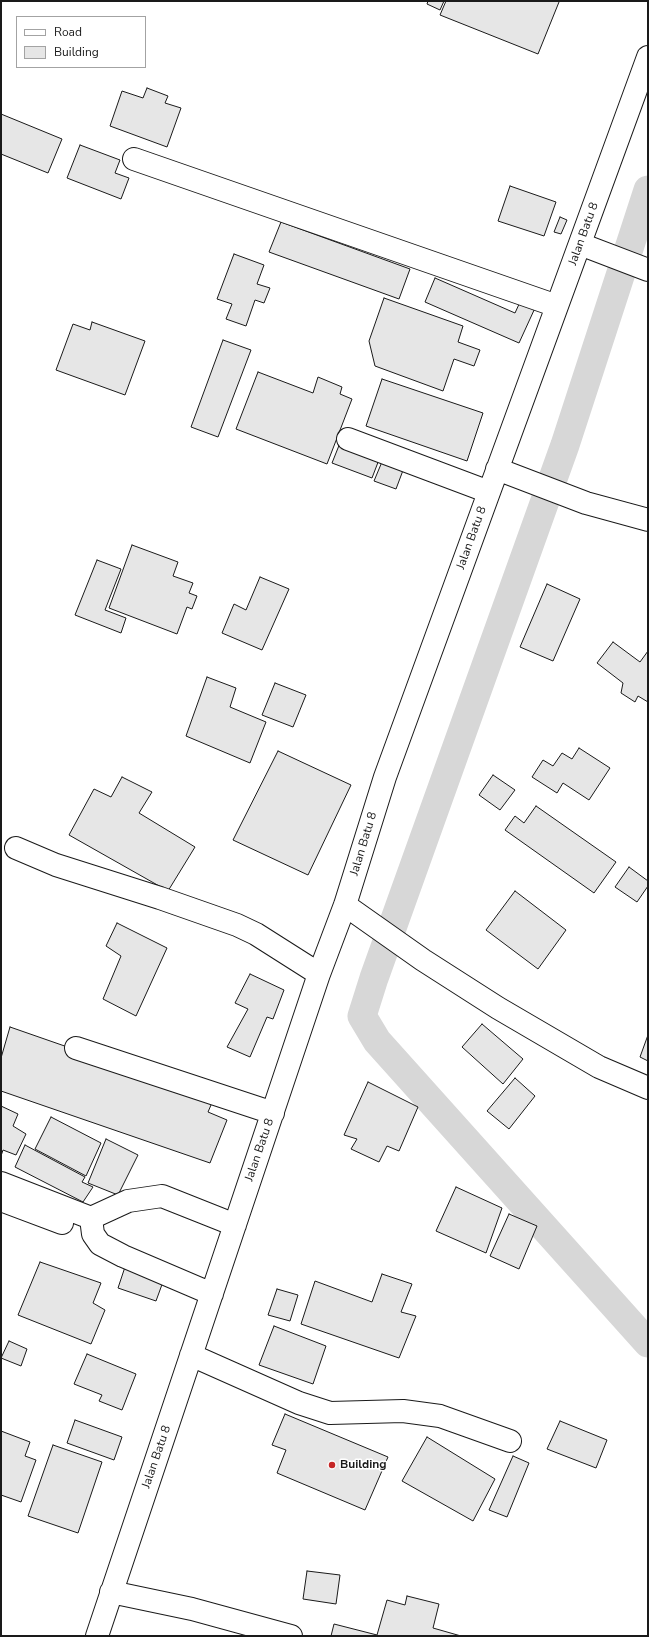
<!DOCTYPE html>
<style>
body{margin:0}
#map{position:relative;width:649px;height:1637px;overflow:hidden;background:#fff;font-family:"Nunito Sans",sans-serif}
canvas{display:block}
.frame{position:absolute;inset:0;border:2px solid #1a1a1a;pointer-events:none}
.legend{position:absolute;left:16px;top:16px;width:130px;height:52px;box-sizing:border-box;background:#fff;border:1px solid #a3a3a3;margin:0;padding:5px 7px;list-style:none;font-size:12px;color:#1a1a1a}
.legend li{display:flex;align-items:center;gap:8px;height:20px}
.legend b{width:20px;border:1px solid #a3a3a3}
</style>
<div id="map">
<canvas width="649" height="1637"></canvas>
<div class="frame"></div>
<ul class="legend">
<li><b style="height:5px;background:#fff"></b>Road</li>
<li><b style="height:11px;background:#e6e6e6"></b>Building</li>
</ul>
</div>
<script>
const context = document.querySelector('canvas').getContext('2d');
context.lineJoin = 'round';
function toPath(rows) {
  const path = new Path2D();
  for (const r of rows) {
    path.moveTo(r[0], r[1]);
    for (let i = 2; i < r.length; i += 2) path.lineTo(r[i], r[i + 1]);
  }
  return path;
}
function trace(path, color, width, dash) {
  context.strokeStyle = color;
  context.lineWidth = width;
  context.lineCap = dash ? 'butt' : 'round';
  context.setLineDash(dash || []);
  context.stroke(path);
}
function paint(path, color) {
  context.fillStyle = color;
  context.fill(path, 'evenodd');
}
function label(font, color, halo, rows, align = 'center') {
  context.font = font + ' "Nunito Sans",sans-serif';
  context.lineWidth = 3;
  context.setLineDash([]);
  context.textBaseline = 'middle';
  context.strokeStyle = halo;
  context.fillStyle = color;
  for (const [text, x, y, turn = 0] of rows) {
    context.save();
    context.translate(x, y);
    context.rotate((+turn || 0) * Math.PI / 180);
    context.textAlign = isNaN(turn) ? turn : align;
    if (halo) context.strokeText(text, 0, 0);
    context.fillText(text, 0, 0);
    context.restore();
  }
}
trace(toPath([
 [648,190,565,445,374,978,362,1016,377,1041,648,1343]
]), '#d7d7d7', 29);
const building = toPath([
 [428,1,444,1,440,10,427,4,428,1],
 [446,1,558,1,559,2,538,54,440,15,446,1],
 [147,88,168,96,165,103,181,108,167,147,110,126,122,91,143,98,147,88],
 [1,114,62,139,48,173,1,154,1,114],
 [80,145,120,160,115,173,129,178,121,199,67,178,80,145],
 [510,186,556,202,544,236,498,221,510,186],
 [560,217,567,220,561,234,554,232,560,217],
 [281,222,410,269,399,299,269,252,281,222],
 [234,254,264,265,257,284,270,288,264,303,255,300,246,326,226,319,232,304,217,299,234,254],
 [435,278,515,313,520,302,535,308,519,343,425,302,435,278],
 [384,298,463,326,458,342,480,350,474,366,454,359,443,391,375,366,369,341,384,298],
 [92,322,145,341,125,395,56,370,73,324,90,330,92,322],
 [223,340,251,350,218,437,191,427,223,340],
 [258,372,313,393,318,377,342,387,340,394,352,399,327,464,236,429,258,372],
 [382,379,483,413,467,461,366,426,382,379],
 [340,443,380,457,372,478,332,463,340,443],
 [384,457,405,465,396,489,374,481,384,457],
 [132,545,178,562,173,576,193,583,189,593,197,596,192,609,187,607,177,634,109,608,132,545],
 [97,560,121,569,105,610,126,618,121,633,75,615,97,560],
 [260,577,289,589,262,650,222,633,234,604,246,610,260,577],
 [547,584,580,599,553,661,520,647,547,584],
 [613,642,640,662,648,651,648,702,638,696,635,702,621,693,623,683,597,663,613,642],
 [207,677,236,688,230,707,266,722,250,763,186,736,207,677],
 [275,683,306,695,293,727,262,715,275,683],
 [579,748,610,768,589,800,563,783,557,793,532,777,543,760,553,766,562,753,572,759,579,748],
 [278,751,351,785,308,875,233,840,278,751],
 [493,775,515,790,500,810,479,795,493,775],
 [122,777,152,792,139,813,195,847,168,891,69,835,94,789,111,797,122,777],
 [536,806,616,862,594,893,505,830,515,816,524,823,536,806],
 [629,867,648,881,648,886,637,902,615,887,629,867],
 [515,891,566,930,538,969,486,930,515,891],
 [117,923,167,948,136,1016,103,999,121,956,106,946,117,923],
 [250,974,284,990,273,1019,267,1017,250,1057,227,1047,248,1009,235,1003,250,974],
 [482,1024,523,1059,503,1084,462,1047,482,1024],
 [10,1027,214,1098,208,1112,227,1120,210,1163,1,1091,1,1058,10,1027],
 [648,1035,648,1061,640,1057,648,1035],
 [515,1078,535,1096,509,1129,487,1111,515,1078],
 [368,1082,418,1107,399,1151,387,1146,379,1162,351,1149,357,1139,344,1135,368,1082],
 [1,1106,18,1114,13,1126,26,1134,16,1155,3,1150,1,1156,1,1106],
 [51,1117,101,1143,86,1176,35,1149,51,1117],
 [106,1139,138,1155,118,1195,88,1183,106,1139],
 [25,1145,85,1177,82,1182,93,1187,83,1202,15,1167,25,1145],
 [456,1187,502,1208,486,1253,436,1231,456,1187],
 [509,1214,537,1226,519,1269,490,1256,509,1214],
 [40,1262,101,1283,93,1303,105,1310,91,1344,18,1315,40,1262],
 [125,1267,164,1279,156,1301,118,1288,125,1267],
 [382,1274,412,1284,401,1312,416,1316,399,1358,301,1324,315,1281,372,1302,382,1274],
 [277,1289,298,1295,290,1321,268,1315,277,1289],
 [274,1326,326,1346,313,1384,259,1365,274,1326],
 [9,1341,27,1349,21,1366,1,1358,9,1341],
 [87,1354,136,1374,122,1410,99,1401,102,1395,74,1384,87,1354],
 [285,1414,388,1457,365,1510,277,1473,286,1450,272,1445,285,1414],
 [75,1420,122,1437,114,1460,67,1443,75,1420],
 [560,1421,607,1440,596,1468,547,1449,560,1421],
 [1,1431,30,1442,25,1456,36,1460,21,1502,1,1495,1,1431],
 [427,1437,495,1479,473,1521,402,1481,427,1437],
 [53,1445,102,1462,78,1533,28,1516,53,1445],
 [513,1456,529,1463,507,1517,489,1510,513,1456],
 [307,1571,340,1575,336,1604,303,1599,307,1571],
 [407,1596,439,1604,433,1628,461,1636,331,1636,334,1624,377,1635,387,1600,405,1605,407,1596]
]);
paint(building, '#e6e6e6');
trace(building, '#1a1a1a', 1);
const minor = toPath([
 [134,159,557,306],
 [580,244,648,270],
 [348,439,489,492],
 [497,469,586,503,648,520],
 [16,848,56,865,160,898,237,925,256,934,319,974],
 [345,905,423,960,498,1008,599,1067,648,1088],
 [76,1048,273,1113],
 [1,1183,91,1218,128,1201,162,1196,235,1225],
 [1,1200,62,1223],
 [91,1218,93,1234,100,1244,123,1256,212,1294],
 [191,1355,299,1403,330,1413,403,1411,440,1416,510,1441],
 [111,1592,192,1609,291,1636],
 [97,1636,319,974,345,905,385,777,648,57]
]);
trace(minor, '#1a1a1a', 24);
trace(minor, '#fff', 22);
for (const [x, y, r, color] of [
 [332,1465,4,"#c62828"]
]) {
  const dot = new Path2D();
  dot.arc(x, y, r, 0, 2 * Math.PI);
  context.fillStyle = color;
  context.fill(dot);
  trace(dot, '#fff', 1.5);
}
label('12px', '#1a1a1a', '#fff', [
 ["Jalan Batu 8",584,234,-70],
 ["Jalan Batu 8",472,538,-70],
 ["Jalan Batu 8",364,844,-73],
 ["Jalan Batu 8",260,1150,-71],
 ["Jalan Batu 8",157,1457,-71]
]);
label('bold 12px', '#1a1a1a', '#fff', [
 ["Building",340,1465]
], 'left');
</script>
